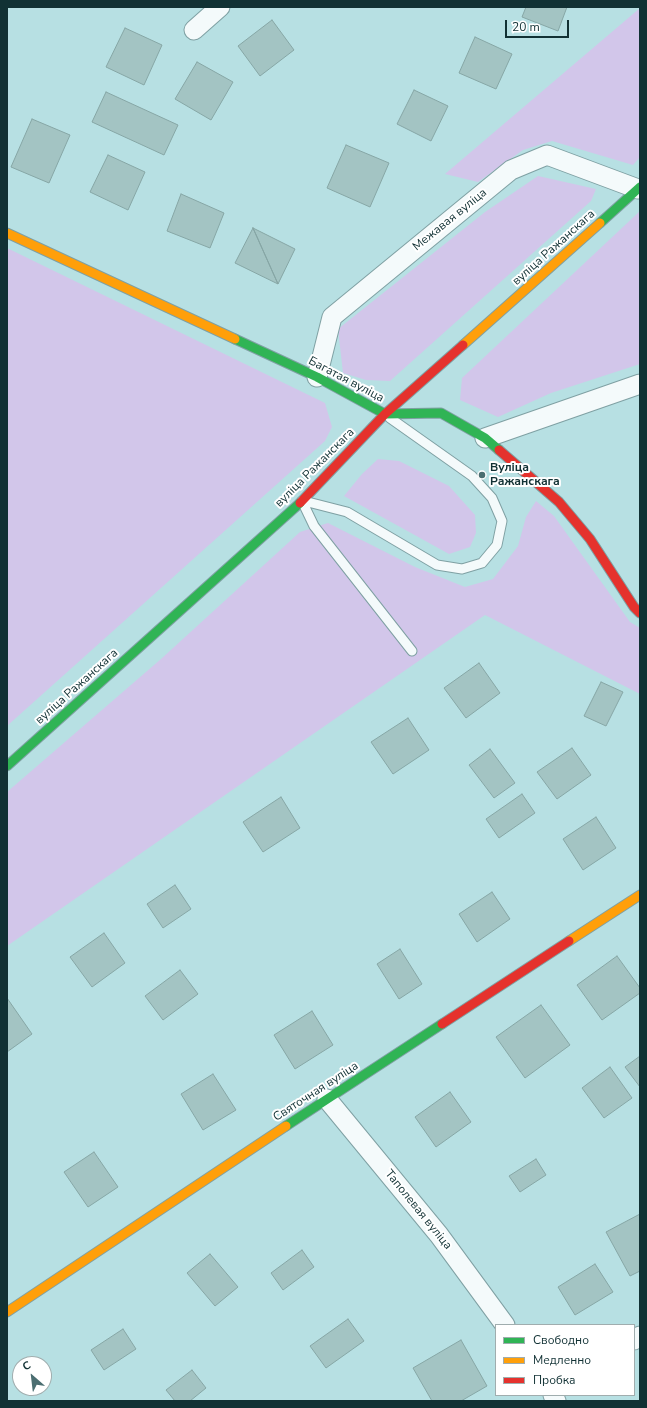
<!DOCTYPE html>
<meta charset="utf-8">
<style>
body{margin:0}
#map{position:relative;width:647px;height:1408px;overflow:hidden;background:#b7e0e3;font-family:"Nunito Sans",sans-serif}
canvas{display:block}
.frame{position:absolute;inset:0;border:8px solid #113134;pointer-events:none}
.legend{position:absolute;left:495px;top:1324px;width:140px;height:72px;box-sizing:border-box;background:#fff;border:1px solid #a0adae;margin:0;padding:5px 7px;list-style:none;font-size:12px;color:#113134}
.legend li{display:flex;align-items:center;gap:8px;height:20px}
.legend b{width:20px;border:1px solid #a0adae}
.north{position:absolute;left:12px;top:1356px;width:40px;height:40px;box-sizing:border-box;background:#fff;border:1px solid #a0adae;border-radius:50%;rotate:332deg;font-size:11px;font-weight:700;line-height:16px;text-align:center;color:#113134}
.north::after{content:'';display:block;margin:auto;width:14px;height:18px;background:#4b6e71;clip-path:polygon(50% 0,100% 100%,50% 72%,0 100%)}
.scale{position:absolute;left:505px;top:20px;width:64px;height:18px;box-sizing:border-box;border:2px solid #113134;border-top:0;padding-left:5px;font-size:12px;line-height:14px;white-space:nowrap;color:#113134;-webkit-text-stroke:3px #fff;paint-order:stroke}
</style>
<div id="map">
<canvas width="647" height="1408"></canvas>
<div class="frame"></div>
<ul class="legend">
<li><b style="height:5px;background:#30b455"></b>Свободно</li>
<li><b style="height:5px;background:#ff9f0a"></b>Медленно</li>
<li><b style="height:5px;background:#e5322d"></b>Пробка</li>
</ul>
<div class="north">С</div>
<div class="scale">20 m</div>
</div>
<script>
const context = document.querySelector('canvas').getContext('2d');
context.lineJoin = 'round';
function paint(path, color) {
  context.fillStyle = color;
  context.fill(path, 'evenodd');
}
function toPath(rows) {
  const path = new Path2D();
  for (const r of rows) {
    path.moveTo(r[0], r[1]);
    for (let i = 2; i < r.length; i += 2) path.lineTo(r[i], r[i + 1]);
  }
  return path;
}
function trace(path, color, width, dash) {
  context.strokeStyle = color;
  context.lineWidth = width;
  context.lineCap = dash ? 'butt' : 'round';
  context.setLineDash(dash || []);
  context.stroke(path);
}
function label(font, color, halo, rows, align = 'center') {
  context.font = font + ' "Nunito Sans",sans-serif';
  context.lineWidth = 4;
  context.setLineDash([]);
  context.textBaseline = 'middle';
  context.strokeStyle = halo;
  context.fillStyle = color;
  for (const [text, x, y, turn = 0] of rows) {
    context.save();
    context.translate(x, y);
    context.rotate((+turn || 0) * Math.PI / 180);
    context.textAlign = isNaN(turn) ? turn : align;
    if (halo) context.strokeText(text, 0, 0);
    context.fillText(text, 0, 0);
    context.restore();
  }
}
paint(toPath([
 [640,8,640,157,633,165,552,141,523,150,478,182,445,174],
 [538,176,596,189,591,201,390,381,366,380,343,373,338,329,485,212],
 [640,211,640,364,551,393,498,417,460,400,462,378],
 [7,248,325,403,332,427,325,441,7,726],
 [378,459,399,461,449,486,475,515,476,533,470,547,449,554,344,496,362,474],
 [536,501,554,516,630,622,640,628,640,694,485,615,7,946,7,792,161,659,300,532,328,523,415,567,465,587,493,579,518,546,526,517]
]), '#d2c6ea');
const building = toPath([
 [526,7,567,7,558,31,522,17,526,7],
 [272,20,294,50,260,76,238,46,272,20],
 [125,28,162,45,144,85,106,67,125,28],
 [475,37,512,54,496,89,459,73,475,37],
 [197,62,233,82,211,120,175,99,197,62],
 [414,90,448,106,431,141,397,124,414,90],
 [106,92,178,125,164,155,92,122,106,92],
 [32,119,70,135,49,183,11,167,32,119],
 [346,145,389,163,370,207,327,188,346,145],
 [108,155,145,172,128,210,90,192,108,155],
 [181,194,224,213,210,248,167,231,181,194],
 [253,228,295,249,278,284,253,228],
 [253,228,278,284,235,263,253,228],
 [479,663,500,693,466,718,444,688,479,663],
 [601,682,623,692,606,726,584,716,601,682],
 [408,718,429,750,393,774,371,742,408,718],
 [572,748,591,775,557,799,537,772,572,748],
 [490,749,515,783,494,798,469,765,490,749],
 [522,794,535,813,499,838,486,819,522,794],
 [281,797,300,828,263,852,243,822,281,797],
 [596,817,616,848,583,870,563,839,596,817],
 [175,885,191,909,163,928,147,904,175,885],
 [492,892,510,919,477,942,459,914,492,892],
 [104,933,125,963,92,987,70,957,104,933],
 [400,949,422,984,399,999,377,964,400,949],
 [617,956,640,988,640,993,602,1020,577,985,617,956],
 [180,970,198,994,163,1020,145,996,180,970],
 [7,998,32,1034,7,1052,7,998],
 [541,1005,570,1045,525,1078,496,1037,541,1005],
 [312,1011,333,1045,295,1069,274,1035,312,1011],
 [640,1056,640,1087,625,1067,640,1056],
 [610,1067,632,1098,604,1118,582,1088,610,1067],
 [213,1074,236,1110,203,1130,181,1094,213,1074],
 [450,1092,471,1122,436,1147,415,1117,450,1092],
 [94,1152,118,1187,88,1207,64,1172,94,1152],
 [536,1159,546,1175,520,1192,509,1176,536,1159],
 [640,1214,640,1271,630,1276,606,1232,640,1214],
 [302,1250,314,1267,283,1290,271,1273,302,1250],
 [210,1254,238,1287,215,1306,187,1273,210,1254],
 [595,1264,613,1292,575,1315,558,1287,595,1264],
 [348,1319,364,1341,326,1368,310,1346,348,1319],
 [123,1329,136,1349,104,1370,91,1350,123,1329],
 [461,1340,487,1386,461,1401,432,1401,413,1368,461,1340],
 [192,1370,206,1388,190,1401,175,1401,166,1390,192,1370]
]);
paint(building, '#a3c4c3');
trace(building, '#86a6a5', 1);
const lane = toPath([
 [302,501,314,526,412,651],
 [304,501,347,512,437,565,462,569,482,563,497,545,502,521,492,498,472,476,390,418]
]);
const street = toPath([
 [194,30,220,7],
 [317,377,332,317,511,170,547,155,638,189],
 [485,438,640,384],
 [327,1099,439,1235,505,1325],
 [634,1340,640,1336],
 [553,1395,556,1401]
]);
const fast = toPath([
 [600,223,640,187],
 [235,339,317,377,385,414,441,413,485,438,499,450],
 [7,766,300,503],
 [286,1126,442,1024]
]);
const slow = toPath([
 [7,233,235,339],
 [463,345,600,223],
 [569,941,640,895],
 [7,1312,286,1126]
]);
const jam = toPath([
 [499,450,559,502,590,539,634,607,640,613],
 [300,503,385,414,463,345],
 [442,1024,569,941]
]);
trace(lane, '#7fa0a3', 11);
trace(street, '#7fa0a3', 21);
trace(fast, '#7fa0a3', 11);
trace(slow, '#7fa0a3', 11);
trace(jam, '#7fa0a3', 11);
trace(lane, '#f4fafb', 9);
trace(street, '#f4fafb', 19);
trace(fast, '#30b455', 9);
trace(slow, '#ff9f0a', 9);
trace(jam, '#e5322d', 9);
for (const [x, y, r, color] of [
 [482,475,4,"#4b6e71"]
]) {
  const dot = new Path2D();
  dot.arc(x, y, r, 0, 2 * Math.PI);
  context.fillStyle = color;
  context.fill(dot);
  trace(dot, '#fff', 1.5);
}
label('12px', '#113134', '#fff', [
 ["Межавая вуліца",450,220,-39],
 ["вуліца Ражанскага",554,248,-42],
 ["Багатая вуліца",346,380,28],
 ["вуліца Ражанскага",315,468,-45],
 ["вуліца Ражанскага",77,687,-42],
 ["Святочная вуліца",316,1092,-33],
 ["Таполевая вуліца",418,1210,51]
]);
label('bold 12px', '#113134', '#fff', [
 ["Вуліца",490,468],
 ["Ражанскага",490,482]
], 'left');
</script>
